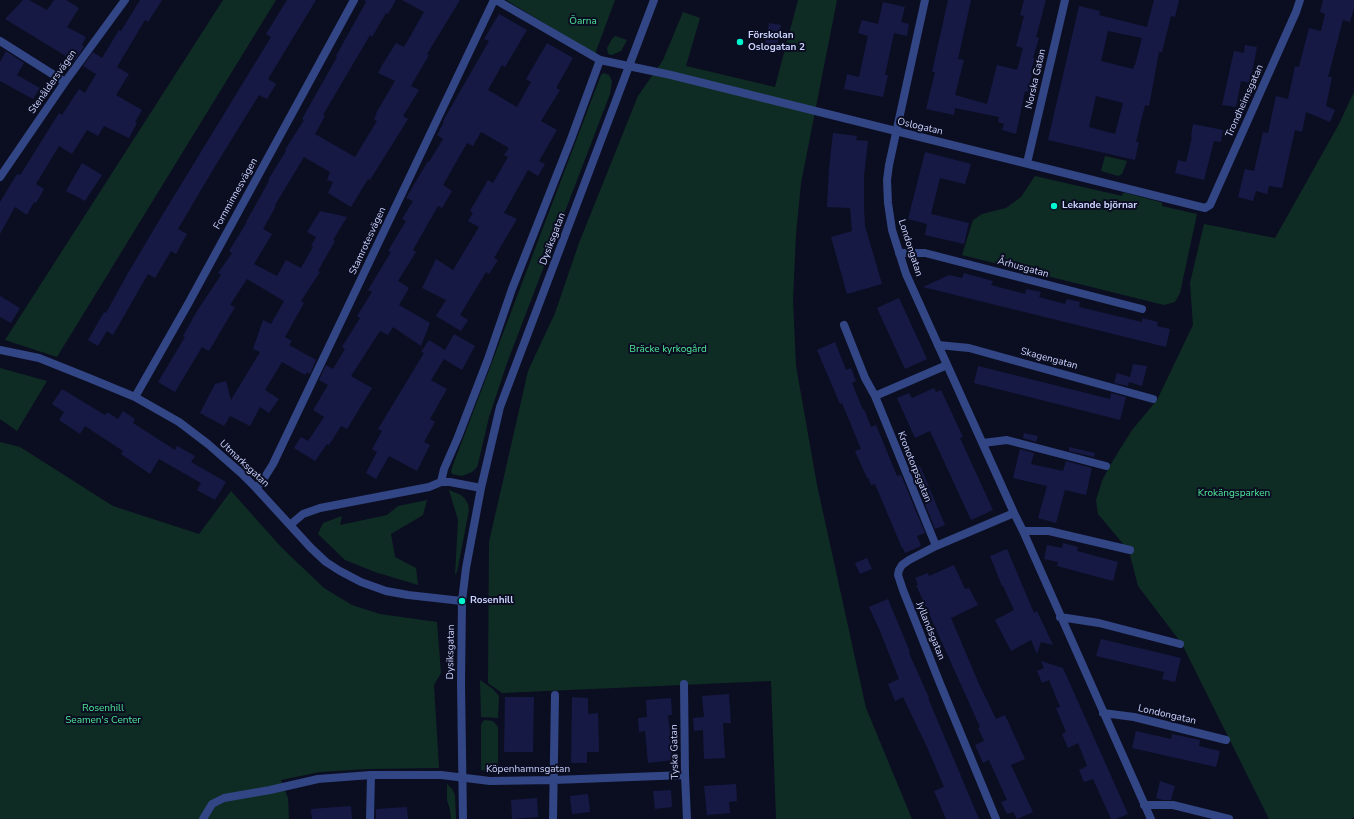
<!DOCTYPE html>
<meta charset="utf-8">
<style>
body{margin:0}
canvas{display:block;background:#0b0d21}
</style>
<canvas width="1354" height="819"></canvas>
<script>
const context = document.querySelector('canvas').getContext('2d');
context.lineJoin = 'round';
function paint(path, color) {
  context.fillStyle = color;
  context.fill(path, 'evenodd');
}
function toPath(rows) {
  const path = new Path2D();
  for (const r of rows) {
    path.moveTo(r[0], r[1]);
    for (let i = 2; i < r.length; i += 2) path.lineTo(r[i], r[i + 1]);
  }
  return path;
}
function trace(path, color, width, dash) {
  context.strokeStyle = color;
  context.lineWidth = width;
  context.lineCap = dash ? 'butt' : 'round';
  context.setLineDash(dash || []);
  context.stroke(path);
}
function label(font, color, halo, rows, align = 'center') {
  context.font = font + ' "Nunito Sans",sans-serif';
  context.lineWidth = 4;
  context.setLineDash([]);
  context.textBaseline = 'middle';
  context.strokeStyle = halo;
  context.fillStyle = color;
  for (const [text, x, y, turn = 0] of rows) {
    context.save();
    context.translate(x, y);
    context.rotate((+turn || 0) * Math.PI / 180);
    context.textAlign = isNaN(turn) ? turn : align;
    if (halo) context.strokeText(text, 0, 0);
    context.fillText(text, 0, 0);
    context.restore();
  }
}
paint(toPath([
 [223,0,276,0,57,357,5,340],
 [506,0,615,0,595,54],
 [798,0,837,0,801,183,796,234,793,300,796,366,817,485,866,708,912,819,776,819,771,681,502,693,488,683,489,542,528,371,555,313,579,243,638,96,663,60,683,12,700,18,686,66,775,87],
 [615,36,627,40,621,51,612,55,608,54,607,48,612,39],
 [604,73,609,75,612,81,610,94,507,363,489,417,478,464,477,467,472,472,462,476,456,475,452,474,451,472,453,465,601,75],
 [1354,92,1354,817,1351,819,1269,819,1182,644,1138,586,1129,551,1098,514,1096,500,1102,481,1109,467,1132,430,1157,400,1193,325,1190,283,1204,224,1275,238,1339,124],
 [1105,156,1127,161,1122,174,1118,176,1101,171],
 [1035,176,1122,196,1123,193,1126,193,1160,202,1162,203,1162,206,1197,214,1180,293,1175,302,1164,305,962,255,973,220,982,214,1006,208,1021,197],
 [0,368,47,381,17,431,0,419],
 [0,442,20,447,113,506,199,534,231,491,282,548,324,588,352,605,380,614,437,622,441,673,434,685,439,768,367,769,320,772,281,780,288,798,289,819,0,819],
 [449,490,461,495,465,499,468,504,469,510,457,572,455,575,458,520],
 [427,500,423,515,391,534,395,557,416,568,418,585,375,572,345,560,318,534,323,523,342,516,340,525,387,515,398,506],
 [480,680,493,689,499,696,498,718,481,717],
 [484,720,493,721,498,727,498,772,481,770,481,725],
 [447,784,452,789,455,795,456,819,451,819,450,810,447,800]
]), '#0e2c23');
paint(toPath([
 [23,0,29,0,47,10,54,0,66,0,79,8,67,27,86,37,82,45,84,47,74,61,5,19],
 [140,0,162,0,148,22,145,20,117,67,129,74,116,95,142,110,135,122,137,123,129,138,104,126,98,136,87,130,72,154,59,146,36,184,44,189,36,203,34,202,27,215,15,207,0,234,0,202,17,174,19,175,21,174,59,113,62,115,79,89,85,93,96,74,83,66,93,52,102,58,119,30,121,31],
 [287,0,316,0,268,79,276,84,267,99,259,95,214,168,178,229,187,234,176,254,171,251,155,278,148,274,113,335,107,331,98,346,88,340,104,312,106,313,128,273,160,219,271,37,266,34],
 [364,0,396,0,388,14,386,13,372,37,370,35,323,115,325,116,315,134,355,157,377,121,374,119,377,113,376,113,395,81,378,73,381,67,396,43,404,47,424,12,402,0,460,0,427,54,429,55,411,86,419,90,403,116,408,119,370,180,368,179,351,207,328,193,333,182,327,180,330,172,304,157,275,205,276,206,263,229,272,234,254,264,277,276,286,260,301,268,313,247,311,246,316,237,307,232,320,211,347,217,333,240,335,241,318,271,320,272,301,301,304,303,285,337,292,341,289,345,316,360,310,374,307,372,305,375,282,362,265,390,279,399,269,413,260,407,250,426,230,416,224,426,200,413,215,384,226,381,231,400,260,352,253,349,263,320,271,324,284,301,247,279,230,305,235,307,209,351,202,347,175,392,158,382,185,337,183,336,197,311,221,275,218,273,232,253,229,251,247,222,246,222,269,181,268,180,286,151,285,150,304,120,302,119,337,57,336,56,366,2],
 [948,0,971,0,958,59,964,60,955,95,987,104,997,65,1017,70,1023,48,1016,46,1023,20,1024,16,1020,15,1024,0,1046,0,1036,37,1039,38,1033,58,1035,58,1030,74,1032,74,1028,92,1025,91,1016,134,1002,130,1004,124,998,122,999,117,955,108,954,115,926,109,935,72,932,72],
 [1154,0,1179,0,1175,17,1171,16,1162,52,1159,52,1149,106,1145,105,1136,142,1139,142,1135,160,1048,140,1079,6,1100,11,1099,15,1147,27],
 [1108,31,1142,38,1135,65,1134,65,1133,69,1101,61],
 [1096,96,1123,103,1115,134,1089,127],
 [1323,0,1354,0,1354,8,1350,22,1343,20,1328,77,1332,77,1326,106,1335,110,1330,122,1306,112,1302,132,1295,130,1282,188,1269,186,1267,194,1256,191,1253,201,1238,197,1245,169,1254,171,1263,132,1268,133,1276,96,1288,99,1295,66,1299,67,1309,28,1321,31,1325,14,1320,12],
 [883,2,905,7,901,22,909,24,907,36,894,33,885,75,888,75,883,97,844,89,847,74,859,77,868,36,858,33,862,20,878,24],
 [499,14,527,30,505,67,502,65,488,90,517,107,531,82,526,79,547,43,573,58,556,88,560,90,541,121,557,130,539,161,545,164,538,176,528,170,504,213,517,219,494,258,498,260,489,274,486,272,460,315,468,320,461,331,436,316,446,300,422,288,436,259,453,270,479,227,468,221,473,213,470,211,488,180,493,183,508,157,504,155,509,148,481,132,473,146,467,143,443,185,452,191,442,208,438,206,413,250,416,252,398,281,409,288,399,305,430,323,421,346,393,327,388,335,380,331,351,376,372,388,347,429,341,426,329,445,327,444,315,461,294,448,301,437,308,441,324,417,313,410,328,385,319,380,326,365,333,369,345,349,342,347,360,318,357,316,372,292,368,290,391,252,388,251,406,221,402,219,413,201,406,198,428,161,429,162,443,139,437,135,444,122,443,121,489,41,484,39],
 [769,23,781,25,777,46,765,44],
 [1245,45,1257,47,1250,83,1241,81,1236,107,1222,105,1234,51,1244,53],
 [6,51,24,63,17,75,40,88,33,99,0,81,0,62],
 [1193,124,1223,130,1221,142,1214,141,1204,180,1175,173,1178,160,1186,162,1192,137,1191,137],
 [833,133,857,136,856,140,868,141,864,176,864,209,865,226,882,284,847,294,831,237,852,231,850,208,827,207,829,169],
 [925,152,971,164,965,184,940,178,931,214,969,223,964,244,925,235,927,224,908,219],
 [82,163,102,175,85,201,66,191],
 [964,273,993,281,991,285,1025,294,1026,289,1041,292,1039,297,1065,304,1067,299,1080,302,1079,307,1142,322,1142,318,1158,322,1157,326,1170,329,1166,347,923,287,949,275,962,278],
 [0,296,20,308,11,323,0,317],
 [899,298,927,359,905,369,877,308],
 [454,334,475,346,462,370,444,359,431,380,447,389,430,419,435,422,424,442,430,445,417,471,389,456,376,479,366,473,377,452,372,449,382,431,378,429,424,353,421,352,429,340,445,350],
 [835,342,846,370,851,368,856,381,852,383,863,410,864,409,871,427,876,425,897,476,901,475,925,533,917,536,921,546,905,553,903,548,902,548,875,484,871,485,868,478,867,478,855,451,861,449,842,403,840,404,817,350],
 [1133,364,1147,366,1142,386,1129,382,1128,386,1114,383,1117,373,1130,377],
 [978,366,1110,399,1111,393,1126,397,1120,420,974,383],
 [934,388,936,392,941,390,963,437,960,438,993,510,971,520,930,431,915,438,897,398,909,393,912,398],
 [62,389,105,415,107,412,118,419,123,411,135,419,133,423,175,450,177,446,195,456,191,462,226,482,215,500,197,490,201,483,159,459,150,474,121,454,123,451,85,426,80,434,59,420,64,412,52,404],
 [1024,433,1038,436,1036,442,1023,438],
 [1069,447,1095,453,1094,457,1069,451],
 [1020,449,1034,453,1031,464,1063,471,1066,461,1092,468,1086,495,1065,490,1056,523,1038,518,1047,486,1013,478],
 [920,466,945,525,935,529,911,470],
 [1063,543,1078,547,1077,551,1118,562,1113,581,1057,566,1058,562,1044,559,1047,545,1062,548],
 [1007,549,1034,613,1037,611,1053,645,1041,642,1037,654,1031,640,1011,651,995,620,1014,610,1003,586,1002,586,990,556],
 [867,558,872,569,860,574,855,563],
 [954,565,965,589,969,588,978,605,951,618,979,684,996,719,1005,715,1025,759,1011,765,1033,812,1017,819,1013,812,1007,814,1001,802,1007,800,989,760,983,763,975,745,984,741,978,728,980,727,916,585,918,585,915,578,928,573,929,576],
 [888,599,910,652,909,653,929,698,928,698,979,819,946,819,934,791,944,787,927,747,903,697,895,701,888,684,899,679,880,631,869,607],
 [1101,639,1181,658,1175,682,1162,679,1164,672,1096,656],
 [1041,661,1063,668,1128,814,1116,819,1111,819,1093,779,1084,782,1079,770,1087,766,1078,743,1068,748,1062,734,1066,732,1056,708,1060,707,1049,680,1042,683,1037,671,1044,668],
 [729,694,731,723,723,723,725,758,704,759,703,730,694,731,693,718,704,717,702,696],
 [505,697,534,697,533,752,504,752],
 [572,697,588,698,588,714,598,713,599,752,587,752,587,763,571,763],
 [671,698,672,715,668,715,673,760,648,763,645,731,639,732,638,718,647,717,646,700],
 [1136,731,1171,739,1172,734,1200,740,1199,746,1220,751,1216,767,1132,748],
 [1160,781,1175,786,1171,800,1163,800,1156,798],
 [736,784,737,801,729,802,730,813,707,815,704,786],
 [671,790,672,807,655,809,653,791],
 [588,794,590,812,572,814,570,796],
 [537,798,538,817,512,819,511,800],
 [351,806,352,819,312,819,311,809],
 [407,807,408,819,376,819,376,809]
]), '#161944');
trace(toPath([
 [203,819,212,804,224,798,270,790,318,779,371,775]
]), '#324584', 8);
trace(toPath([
 [496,0,600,60,671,75,1205,208,1210,205,1296,12,1300,0],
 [925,0,889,165,887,180,888,203,892,230,906,274,1014,513,1023,531,1151,819],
 [0,41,65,82],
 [1027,163,1065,0],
 [0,177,65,82,125,0],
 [899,253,925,253,1142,309],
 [844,325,865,378,875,396,936,546],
 [938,345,969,348,1153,399],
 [0,350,39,358,89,378,135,397,179,422,208,444,241,473,256,488,311,548,326,562,340,571,361,582,386,591,408,595,462,601],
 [875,396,947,365],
 [135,397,188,304,354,0],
 [983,443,1007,440,1106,466],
 [441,482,444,469,458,437,488,359,512,289,571,139,600,60],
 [256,488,263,480,273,464,494,0],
 [290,525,303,514,320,508,429,487,441,482,450,482,481,488],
 [1023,531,1049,531,1130,550],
 [1060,617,1099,623,1180,644],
 [684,684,685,775,687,819],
 [1103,713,1134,717,1226,740],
 [1144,805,1173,805,1229,819],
 [370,819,371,775,441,775,490,781,554,780,685,775],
 [463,819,461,684,462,601,466,568,481,488,500,407,654,0],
 [553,819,555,695],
 [996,819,939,681,903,590,898,575,899,570,902,565,909,560,936,546,1014,513]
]), '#324584', 8);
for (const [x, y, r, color] of [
 [740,42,4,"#00f6ce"],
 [1054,206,4,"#00f6ce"],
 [462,601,4,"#00f6ce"]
]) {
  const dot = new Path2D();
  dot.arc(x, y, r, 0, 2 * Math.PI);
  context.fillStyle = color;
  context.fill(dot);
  trace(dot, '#0b0d21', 1.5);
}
label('10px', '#4ee899', '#0b0d21', [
 ["Öarna",583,22],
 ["Bräcke kyrkogård",668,350],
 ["Krokängsparken",1234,494],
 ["Rosenhill",103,709],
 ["Seamen's Center",103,721]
]);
label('bold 10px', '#cbd3ff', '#0b0d21', [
 ["Förskolan",748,36],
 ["Oslogatan 2",748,48],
 ["Lekande björnar",1062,206],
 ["Rosenhill",470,601]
], 'left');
label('10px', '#cbd3ff', '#0b0d21', [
 ["Norska Gatan",1036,79,-77],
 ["Stenåldersvägen",53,82,-55],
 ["Trondheimsgatan",1245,101,-66],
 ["Oslogatan",920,127,13],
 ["Fornminnesvägen",236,194,-61],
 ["Dysiksgatan",553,239,-69],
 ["Stamrotesvägen",368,241,-65],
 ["Londongatan",910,248,72],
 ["Århusgatan",1023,268,15],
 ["Skagengatan",1049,359,15],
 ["Utmarksgatan",244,464,43],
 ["Kronotorpsgatan",914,467,68],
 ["Jyllandsgatan",930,631,68],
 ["Dysiksgatan",451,652,-89],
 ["Londongatan",1167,715,13],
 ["Tyska Gatan",675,752,-91],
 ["Köpenhamnsgatan",528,770]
]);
</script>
